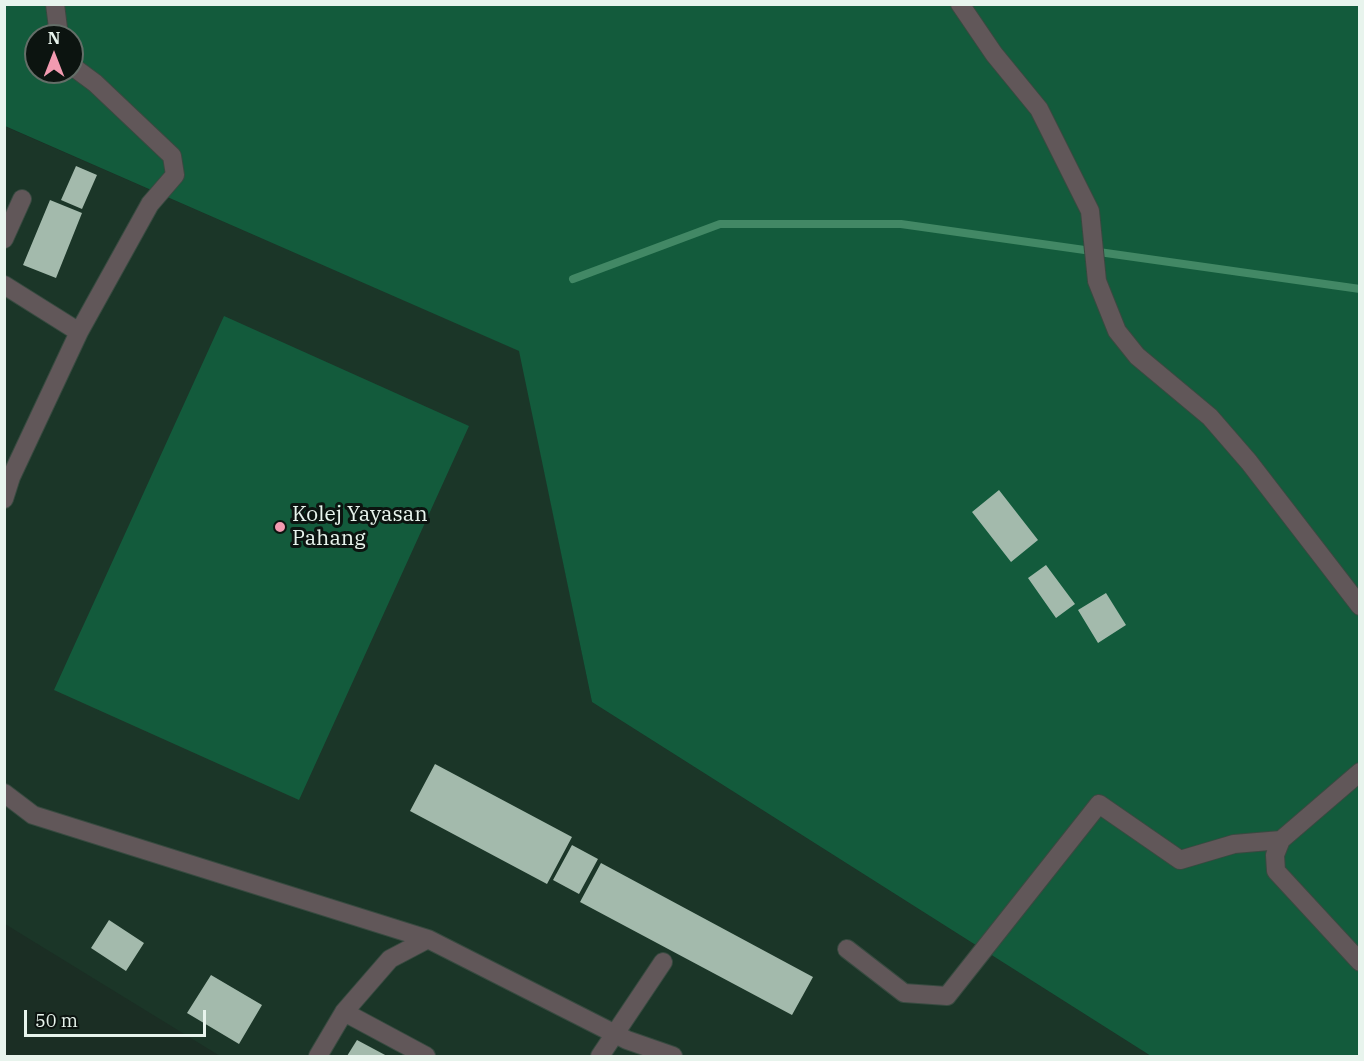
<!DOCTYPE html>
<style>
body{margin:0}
#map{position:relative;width:1364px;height:1061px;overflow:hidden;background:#1b2e24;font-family:"IBM Plex Serif",serif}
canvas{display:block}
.frame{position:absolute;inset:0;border:6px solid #e8f4ed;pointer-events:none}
.north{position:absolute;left:24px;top:24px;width:60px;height:60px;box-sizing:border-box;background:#0c1410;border:2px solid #646e68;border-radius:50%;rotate:0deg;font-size:16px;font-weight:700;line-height:24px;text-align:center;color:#e8f4ed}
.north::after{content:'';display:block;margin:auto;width:21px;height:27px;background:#f29ab0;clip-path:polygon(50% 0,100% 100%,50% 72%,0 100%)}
.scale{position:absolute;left:24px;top:1010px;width:182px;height:27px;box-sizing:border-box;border:3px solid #e8f4ed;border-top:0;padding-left:8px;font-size:18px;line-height:21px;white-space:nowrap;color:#e8f4ed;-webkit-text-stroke:4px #0c1410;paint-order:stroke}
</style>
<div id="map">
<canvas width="1364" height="1061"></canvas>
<div class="frame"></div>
<div class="north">N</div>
<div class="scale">50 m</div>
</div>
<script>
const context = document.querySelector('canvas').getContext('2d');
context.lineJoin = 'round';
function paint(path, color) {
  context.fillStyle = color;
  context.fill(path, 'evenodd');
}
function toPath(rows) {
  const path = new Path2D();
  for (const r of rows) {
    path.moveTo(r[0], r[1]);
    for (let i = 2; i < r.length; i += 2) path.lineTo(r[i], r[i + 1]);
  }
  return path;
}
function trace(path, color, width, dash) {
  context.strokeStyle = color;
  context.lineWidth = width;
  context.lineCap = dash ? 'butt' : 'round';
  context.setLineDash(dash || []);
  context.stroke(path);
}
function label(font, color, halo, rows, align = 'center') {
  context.font = font + ' "IBM Plex Serif",serif';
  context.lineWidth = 6;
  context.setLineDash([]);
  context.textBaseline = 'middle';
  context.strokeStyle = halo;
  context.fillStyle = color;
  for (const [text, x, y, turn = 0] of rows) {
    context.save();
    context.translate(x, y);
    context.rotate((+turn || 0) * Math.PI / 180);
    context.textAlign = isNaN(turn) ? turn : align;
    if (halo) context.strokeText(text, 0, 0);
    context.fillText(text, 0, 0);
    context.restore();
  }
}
paint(toPath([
 [4,126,520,351,592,702,1151,1056,220,1056,5,924]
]), '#1b3628');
paint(toPath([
 [5,5,1359,5,1359,1056,1151,1056,592,702,519,351,5,126],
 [36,36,72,36,72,72,36,72],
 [224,316,469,426,299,800,54,690]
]), '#135b3c');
trace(toPath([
 [573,279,720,224,901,224,1360,289]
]), '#428865', 8);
paint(toPath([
 [76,166,97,175,82,209,61,200],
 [50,200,82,213,56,278,23,265],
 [999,490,1038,540,1011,562,972,512],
 [1046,565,1075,604,1056,618,1028,578],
 [1106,593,1126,625,1098,643,1078,610],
 [435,764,572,837,547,884,410,811],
 [572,845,598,859,579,894,553,880],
 [601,863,813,977,792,1015,580,902],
 [109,920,144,943,126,971,91,948],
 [211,975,262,1005,239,1044,187,1013],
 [357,1040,387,1056,347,1056]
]), '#a3baac');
const minor = toPath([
 [55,4,59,36],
 [960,4,994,54,1039,109,1090,211,1097,281,1117,331,1137,356,1210,417,1249,462,1360,606],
 [4,239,22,199],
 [4,285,79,332],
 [4,499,11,477,79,332,150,204,175,175,172,156,95,83,72,66],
 [1360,772,1281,840,1275,855,1276,871,1360,962],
 [4,793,33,815,428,939,627,1040,673,1056],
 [847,949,904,993,947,996,1099,804,1180,860,1234,844,1281,840],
 [318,1056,344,1012],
 [426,1056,344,1012,390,959,428,939],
 [600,1056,663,962]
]);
trace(minor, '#384a40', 20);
trace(minor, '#615759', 18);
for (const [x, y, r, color] of [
 [280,527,6,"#f29ab0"]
]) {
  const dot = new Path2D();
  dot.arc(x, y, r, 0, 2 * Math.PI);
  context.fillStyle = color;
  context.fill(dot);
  trace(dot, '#0c1410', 2);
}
label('21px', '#e8f4ed', '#0c1410', [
 ["Kolej Yayasan",292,515],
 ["Pahang",292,539]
], 'left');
</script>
